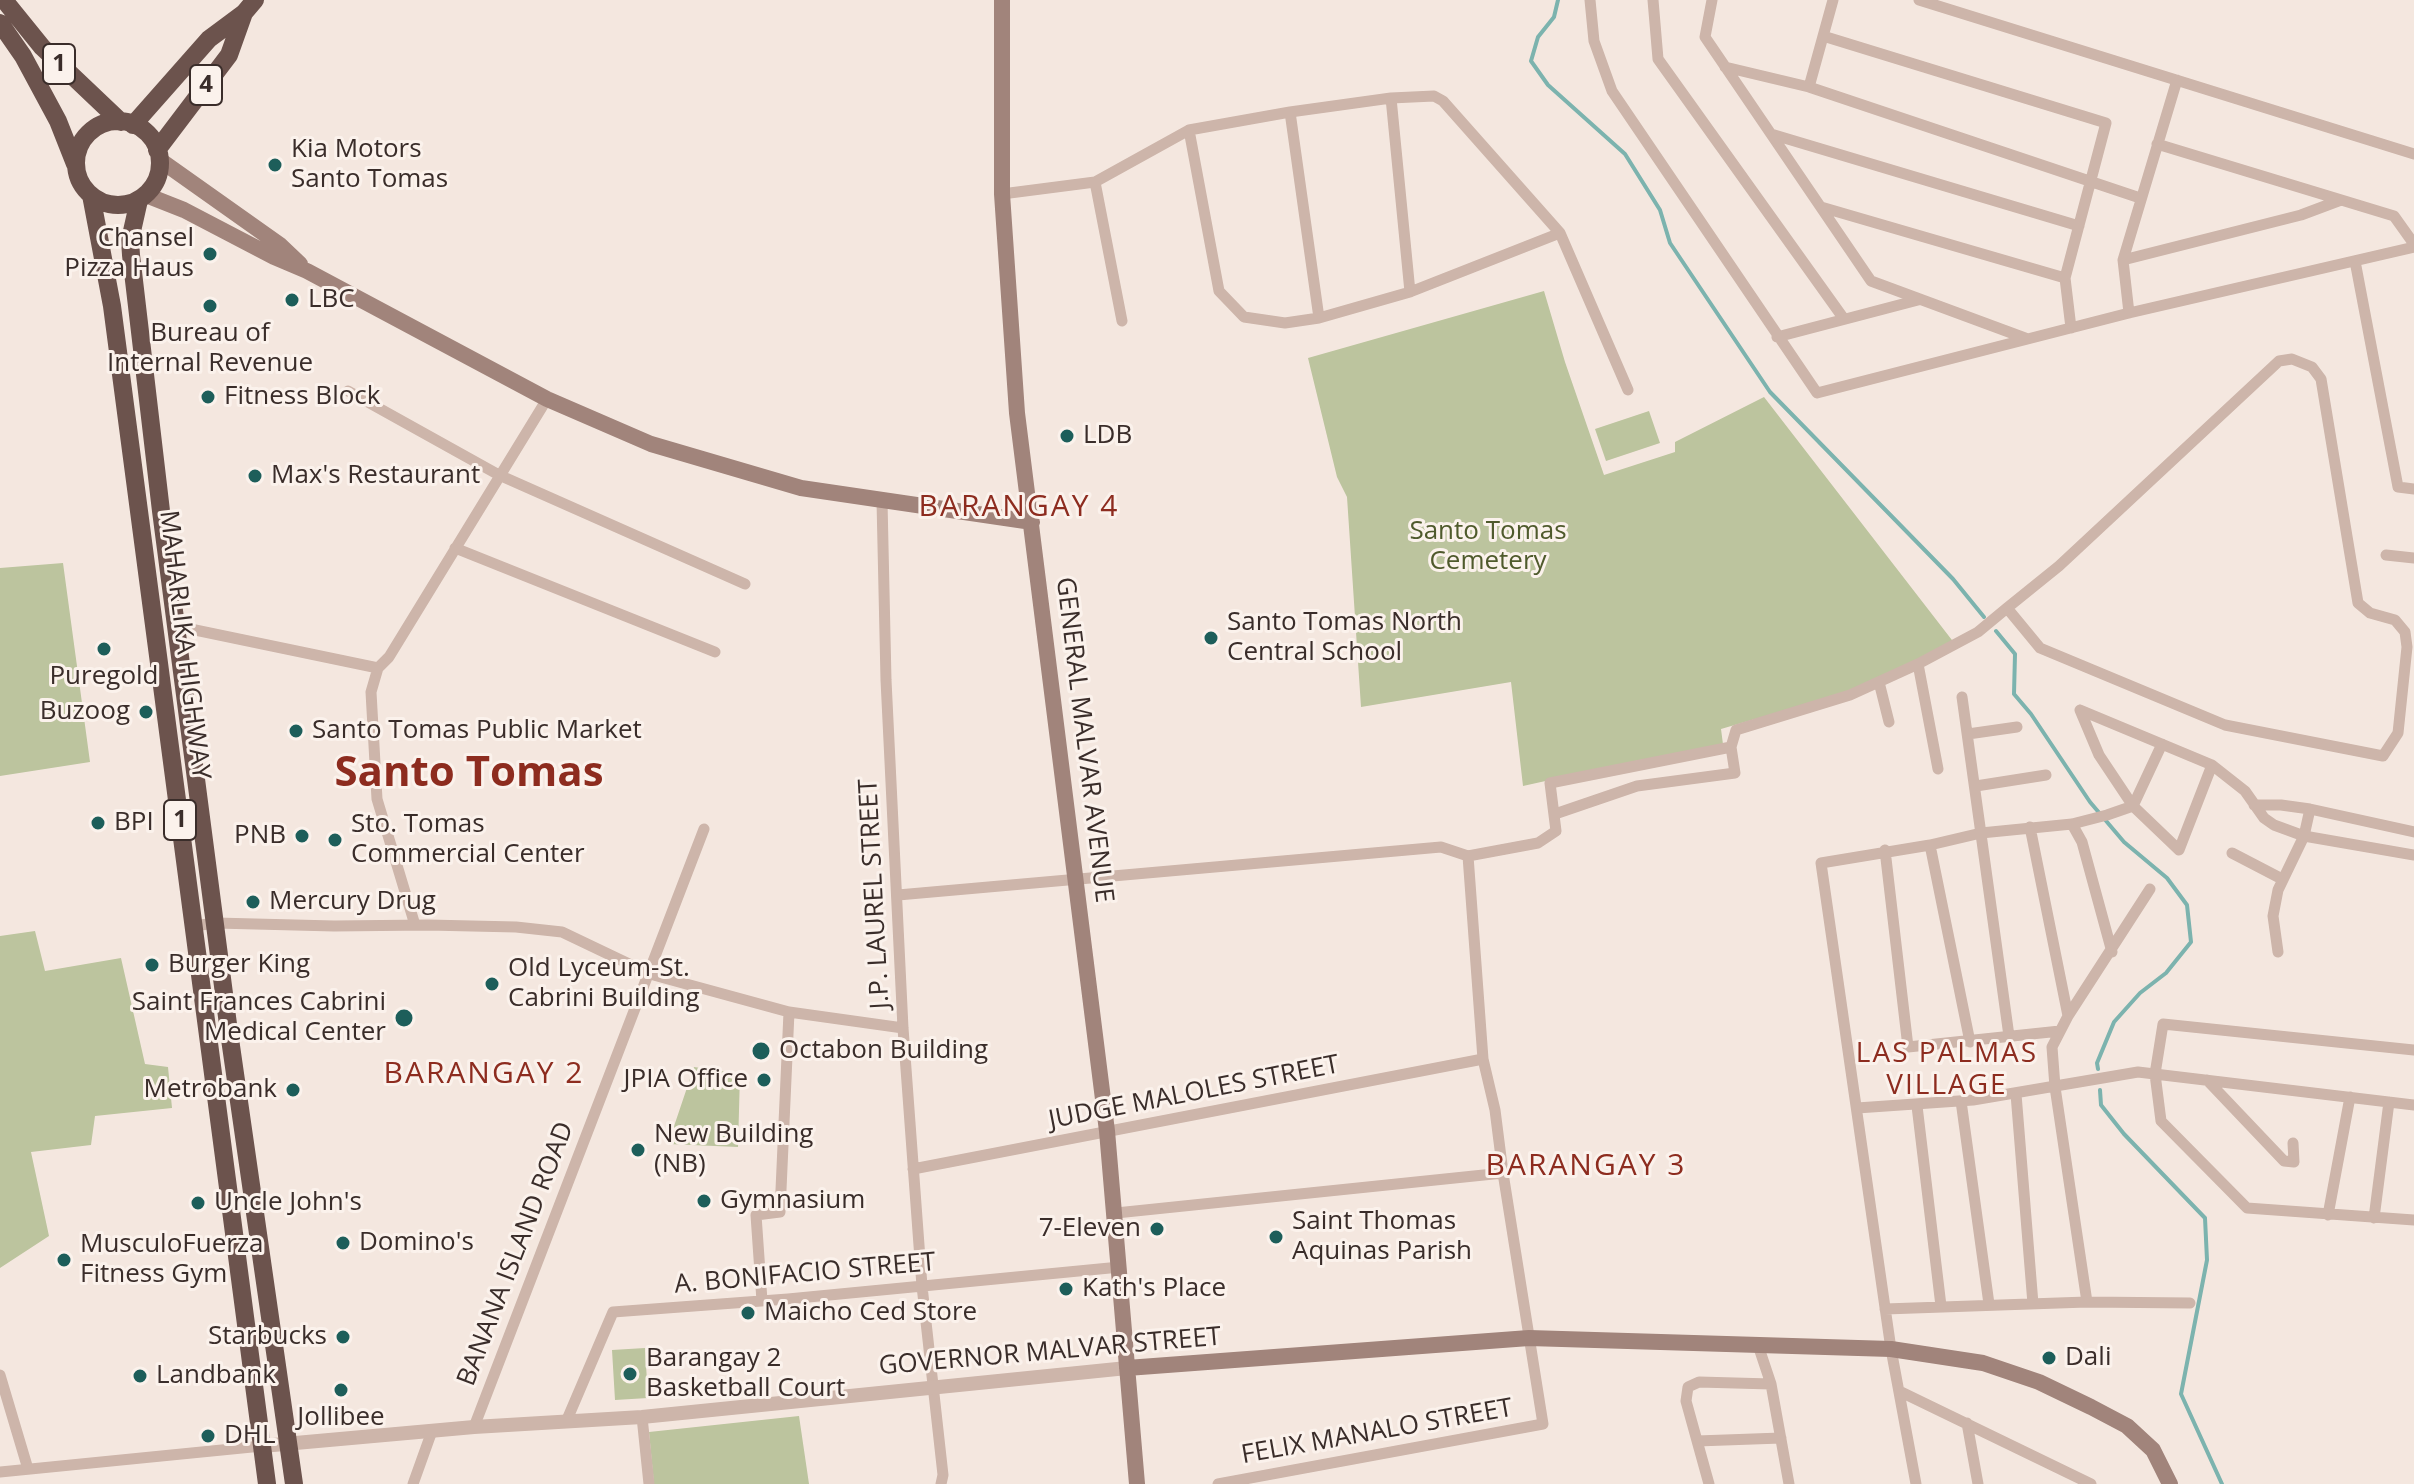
<!DOCTYPE html>
<style>
body{margin:0}
canvas{display:block;background:#f4e7df}
</style>
<canvas width="2414" height="1484"></canvas>
<script>
const context = document.querySelector('canvas').getContext('2d');
context.lineJoin = 'round';
function paint(path, color) {
  context.fillStyle = color;
  context.fill(path, 'evenodd');
}
function toPath(rows) {
  const path = new Path2D();
  for (const r of rows) {
    if (r.length === 3) {
      path.moveTo(r[0] + r[2], r[1]);
      path.arc(r[0], r[1], r[2], 0, 2 * Math.PI);
      continue;
    }
    path.moveTo(r[0], r[1]);
    for (let i = 2; i < r.length; i += 2) path.lineTo(r[i], r[i + 1]);
  }
  return path;
}
function trace(path, color, width, dash) {
  context.strokeStyle = color;
  context.lineWidth = width;
  context.lineCap = dash ? 'butt' : 'round';
  context.setLineDash(dash || []);
  context.stroke(path);
}
function label(font, color, halo, rows, align = 'center') {
  context.font = font + ' "Open Sans",sans-serif';
  context.lineWidth = 6;
  context.setLineDash([]);
  context.textBaseline = 'middle';
  context.strokeStyle = halo;
  context.fillStyle = color;
  for (const [text, x, y, turn = 0] of rows) {
    context.save();
    context.translate(x, y);
    context.rotate((+turn || 0) * Math.PI / 180);
    context.textAlign = isNaN(turn) ? turn : align;
    if (halo) context.strokeText(text, 0, 0);
    context.fillText(text, 0, 0);
    context.restore();
  }
}
paint(toPath([
 [1544,291,1565,362,1604,475,1675,452,1675,442,1764,397,1955,644,1878,683,1721,729,1724,752,1640,760,1523,786,1511,682,1361,707,1347,497,1337,477,1308,358],
 [1649,411,1660,443,1606,461,1595,429],
 [63,563,90,762,0,776,0,568],
 [35,931,45,971,121,958,145,1064,168,1067,172,1108,95,1116,91,1145,31,1152,49,1236,0,1268,0,936],
 [694,1067,740,1074,738,1147,668,1144],
 [645,1348,648,1398,615,1400,612,1350],
 [799,1416,809,1484,654,1484,649,1432]
]), '#bcc49e');
trace(toPath([
 [1558,0,1554,17,1538,37,1531,61,1548,85,1625,154,1660,210,1670,243,1770,392,1953,579,1984,617],
 [1996,631,2015,654,2014,694,2031,714,2090,802,2124,842,2167,878,2187,905,2191,942,2166,973,2140,993,2114,1022,2097,1063,2098,1069],
 [2100,1090,2101,1105,2124,1134,2205,1218,2207,1260,2181,1394,2222,1484]
]), '#7cb3ae', 4);
trace(toPath([
 [1590,0,1594,41,1612,91,1817,393,2129,313,2414,247],
 [1653,0,1658,59,1844,319],
 [1712,0,1705,37,1871,281,2025,338],
 [1833,0,1809,87,2140,198],
 [1919,0,2414,154],
 [1823,36,2106,123,2065,278,2071,328],
 [1725,67,1809,87],
 [1391,98,1410,292],
 [1290,112,1319,318],
 [1189,130,1219,291,1244,317,1285,323,1319,318,1410,292,1560,233],
 [1771,134,2079,226],
 [2157,144,2394,216,2414,244],
 [1095,182,1122,321],
 [1002,194,1095,182,1189,130,1290,112,1391,98,1434,96,1443,101,1560,233,1628,390],
 [1821,207,2065,278],
 [2123,260,2301,215,2341,200],
 [2355,261,2398,487,2414,489],
 [2129,313,2123,260,2177,80],
 [1777,337,1918,300],
 [348,391,499,475,745,584],
 [882,501,886,680,903,1028,922,1286,943,1475,941,1484],
 [455,548,715,652],
 [2386,555,2414,558],
 [176,626,378,668,389,657,547,399],
 [1918,664,1938,769],
 [378,668,371,692,377,799,415,925],
 [1879,682,1889,722],
 [1962,697,2009,1036],
 [2080,710,2212,765,2179,850,2133,806,2099,755,2080,710],
 [1968,734,2017,727],
 [2212,765,2245,791,2264,818,2274,825,2304,836,2414,855],
 [1976,786,2046,775],
 [2254,805,2281,805,2310,809,2414,832],
 [1555,814,1637,786,1735,773,1731,747],
 [2072,824,2082,842,2112,952],
 [2030,827,2068,1016],
 [1930,845,1970,1042],
 [1885,850,1908,1047,2060,1031],
 [2232,853,2282,879],
 [1468,856,1538,843,1556,831,1550,783,1731,747,1736,730,1850,695,1918,664,1978,632,2007,608,2059,566,2279,361,2292,359,2312,367,2321,379,2358,603,2370,613,2395,620,2405,632,2407,647,2398,733,2383,756,2225,725,2040,648,2007,608],
 [898,895,1441,847,1468,856,1483,1059,1495,1110,1503,1173,1543,1424,1218,1484],
 [193,926,216,923,334,926,428,925,516,927,562,932,650,974,679,982,789,1012,903,1028],
 [2278,952,2273,916,2278,890,2304,836,2310,809],
 [2414,1050,2163,1024,2155,1074,2161,1121,2247,1208,2414,1220],
 [2207,1080,2284,1161,2294,1162,2293,1143],
 [2016,1094,2033,1304],
 [1961,1101,1989,1304],
 [1917,1106,1941,1306],
 [1857,1108,1973,1100,2138,1072,2414,1105],
 [913,1169,1483,1059],
 [1116,1213,1503,1173],
 [2328,1215,2350,1097],
 [2374,1218,2389,1102],
 [762,1301,756,1215,780,1212,789,1012],
 [2087,1302,2055,1087,2052,1047,2068,1016,2150,889],
 [1885,1309,2087,1302,2190,1303],
 [1758,1345,1771,1384,1789,1484],
 [0,1375,28,1469],
 [1899,1391,2091,1484],
 [642,1417,649,1484],
 [566,1422,613,1312,788,1299,1120,1267],
 [1967,1423,1978,1484],
 [474,1427,704,829],
 [1697,1441,1781,1438],
 [0,1472,262,1446],
 [413,1484,432,1431],
 [1709,1484,1686,1401,1688,1387,1699,1382,1771,1384],
 [1916,1484,1891,1349,1821,863,1930,845,1981,833,2072,824,2107,815,2133,806,2162,744]
]), '#cdb5aa', 11);
trace(toPath([
 [262,1446,474,1427,642,1417,1127,1368]
]), '#cdb5aa', 14);
trace(toPath([
 [1002,0,1002,194,1017,413,1107,1131,1137,1484],
 [160,160,280,245,300,264],
 [146,195,184,210,274,257,307,271,547,399,651,444,801,488,1032,522],
 [1127,1368,1529,1338,1891,1349,1983,1363,2039,1382,2091,1407,2127,1426,2153,1450,2170,1484]
]), '#a1847b', 16);
trace(toPath([
 [4,0,42,47,121,122],
 [0,23,23,56,58,121,75,164],
 [118,163,42],
 [133,125,209,39,244,13,255,0],
 [157,150,229,55,244,13],
 [91,195,112,306,267,1484],
 [139,200,130,240,131,255,161,511,229,1032,294,1484]
]), '#6c534d', 18);
for (const [x, y, r, color] of [
 [275,165,8,"#1d5e5a"],
 [210,254,8,"#1d5e5a"],
 [292,300,8,"#1d5e5a"],
 [210,306,8,"#1d5e5a"],
 [208,397,8,"#1d5e5a"],
 [1067,436,8,"#1d5e5a"],
 [255,476,8,"#1d5e5a"],
 [1211,638,8,"#1d5e5a"],
 [104,649,8,"#1d5e5a"],
 [146,712,8,"#1d5e5a"],
 [296,731,8,"#1d5e5a"],
 [98,823,8,"#1d5e5a"],
 [302,836,8,"#1d5e5a"],
 [335,840,8,"#1d5e5a"],
 [253,902,8,"#1d5e5a"],
 [152,965,8,"#1d5e5a"],
 [492,984,8,"#1d5e5a"],
 [404,1018,10,"#1d5e5a"],
 [761,1051,10,"#1d5e5a"],
 [764,1080,8,"#1d5e5a"],
 [293,1090,8,"#1d5e5a"],
 [638,1150,8,"#1d5e5a"],
 [704,1201,8,"#1d5e5a"],
 [198,1203,8,"#1d5e5a"],
 [1157,1229,8,"#1d5e5a"],
 [1276,1237,8,"#1d5e5a"],
 [343,1243,8,"#1d5e5a"],
 [64,1260,8,"#1d5e5a"],
 [1066,1289,8,"#1d5e5a"],
 [748,1313,8,"#1d5e5a"],
 [343,1337,8,"#1d5e5a"],
 [2049,1358,8,"#1d5e5a"],
 [630,1374,8,"#1d5e5a"],
 [140,1376,8,"#1d5e5a"],
 [341,1390,8,"#1d5e5a"],
 [208,1436,8,"#1d5e5a"]
]) {
  const dot = new Path2D();
  dot.arc(x, y, r, 0, 2 * Math.PI);
  context.fillStyle = color;
  context.fill(dot);
  trace(dot, '#fbf2ec', 3);
}
for (const [x, y, w] of [
 [59,64,32],
 [206,85,32],
 [180,820,32]
]) {
  const box = new Path2D();
  box.roundRect(x - w / 2, y - 20, w, 40, 6);
  context.fillStyle = '#fbf2ec';
  context.fill(box);
  trace(box, '#3a2d2a', 2);
}
label('bold 24px', '#3a2d2a', null, [
 ["1",59,64],
 ["4",206,85],
 ["1",180,820]
]);
label('26px', '#3a2d2a', '#fbf2ec', [
 ["Kia Motors",291,150],
 ["Santo Tomas",291,180],
 ["Chansel",194,239,"right"],
 ["Pizza Haus",194,269,"right"],
 ["LBC",308,300],
 ["Bureau of",210,334,"center"],
 ["Internal Revenue",210,364,"center"],
 ["Fitness Block",224,397],
 ["LDB",1083,436],
 ["Max's Restaurant",271,476],
 ["Santo Tomas North",1227,623],
 ["Central School",1227,653],
 ["Puregold",104,677,"center"],
 ["Buzoog",130,712,"right"],
 ["Santo Tomas Public Market",312,731],
 ["BPI",114,823],
 ["Sto. Tomas",351,825],
 ["Commercial Center",351,855],
 ["PNB",286,836,"right"],
 ["Mercury Drug",269,902],
 ["Burger King",168,965],
 ["Old Lyceum-St.",508,969],
 ["Cabrini Building",508,999],
 ["Saint Frances Cabrini",386,1003,"right"],
 ["Medical Center",386,1033,"right"],
 ["Octabon Building",779,1051],
 ["JPIA Office",748,1080,"right"],
 ["Metrobank",277,1090,"right"],
 ["New Building",654,1135],
 ["(NB)",654,1165],
 ["Gymnasium",720,1201],
 ["Uncle John's",214,1203],
 ["Saint Thomas",1292,1222],
 ["Aquinas Parish",1292,1252],
 ["7-Eleven",1141,1229,"right"],
 ["Domino's",359,1243],
 ["MusculoFuerza",80,1245],
 ["Fitness Gym",80,1275],
 ["Kath's Place",1082,1289],
 ["Maicho Ced Store",764,1313],
 ["Starbucks",327,1337,"right"],
 ["Dali",2065,1358],
 ["Barangay 2",646,1359],
 ["Basketball Court",646,1389],
 ["Landbank",156,1376],
 ["Jollibee",341,1418,"center"],
 ["DHL",224,1436]
], 'left');
label('26px', '#4f5a2c', '#fbf2ec', [
 ["Santo Tomas",1488,532],
 ["Cemetery",1488,562]
]);
label('26px', '#3a2d2a', '#fbf2ec', [
 ["MAHARLIKA HIGHWAY",184,645,83],
 ["GENERAL MALVAR AVENUE",1084,740,83],
 ["J.P. LAUREL STREET",875,894,-93],
 ["JUDGE MALOLES STREET",1194,1093,-11],
 ["BANANA ISLAND ROAD",516,1254,-69],
 ["A. BONIFACIO STREET",805,1274,-5],
 ["GOVERNOR MALVAR STREET",1050,1352,-5],
 ["FELIX MANALO STREET",1377,1432,-10]
]);
context.letterSpacing = '2px';
label('28px', '#8d2c1f', '#fbf2ec', [
 ["LAS PALMAS",1947,1054],
 ["VILLAGE",1947,1086]
]);
context.letterSpacing = '0px';
context.letterSpacing = '2px';
label('30px', '#8d2c1f', '#fbf2ec', [
 ["BARANGAY 4",1019,507],
 ["BARANGAY 2",484,1074],
 ["BARANGAY 3",1586,1166]
]);
context.letterSpacing = '0px';
label('bold 42px', '#8d2c1f', '#fbf2ec', [
 ["Santo Tomas",469,774]
]);
</script>
